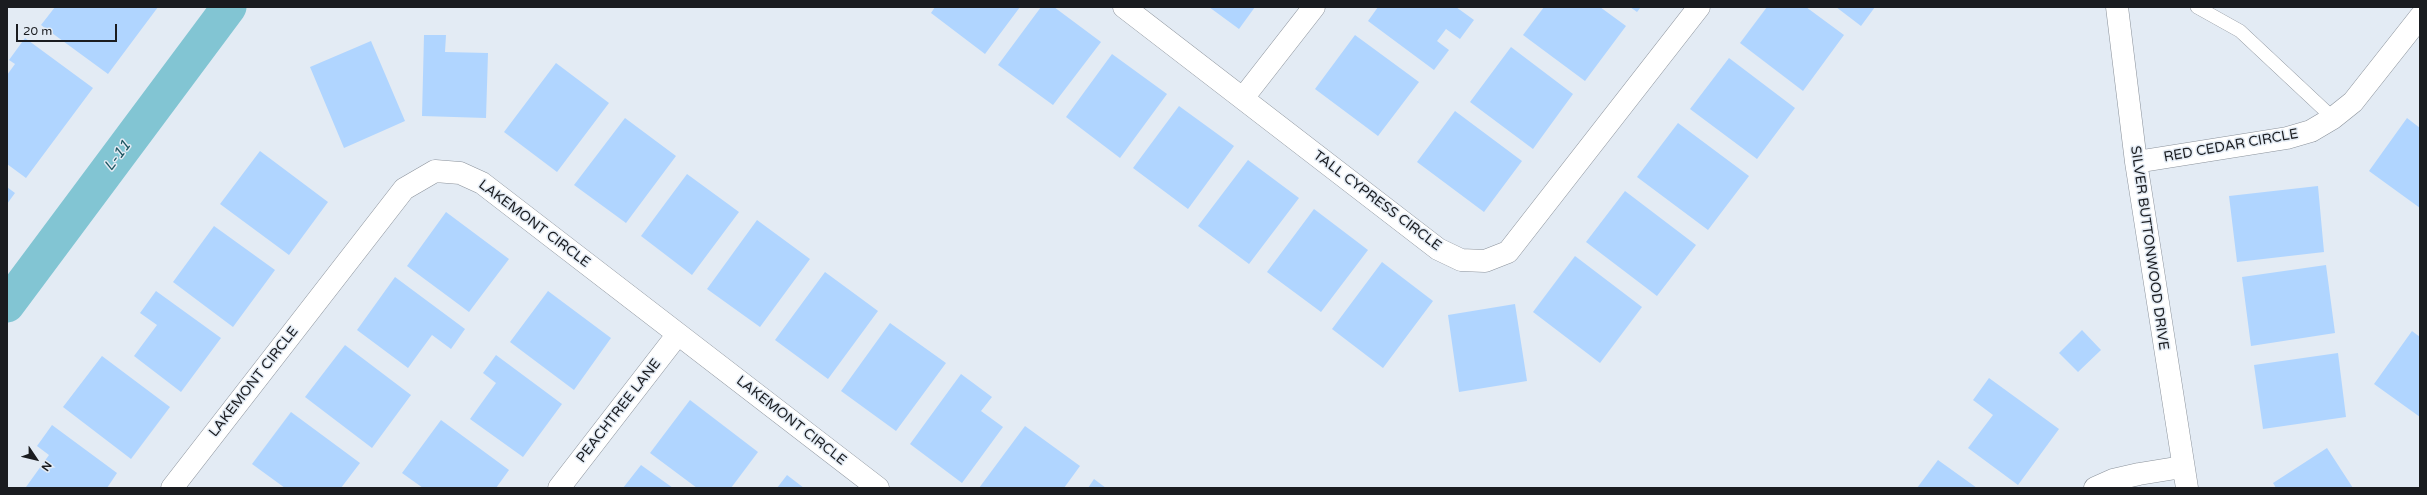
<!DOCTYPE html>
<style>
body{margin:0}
#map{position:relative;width:2427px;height:495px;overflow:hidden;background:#e3ebf4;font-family:"Varela Round",sans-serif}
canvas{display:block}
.frame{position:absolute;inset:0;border:8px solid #1a1c20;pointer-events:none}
.north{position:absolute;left:16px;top:439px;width:40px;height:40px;-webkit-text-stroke:3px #e3ebf4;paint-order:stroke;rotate:125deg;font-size:11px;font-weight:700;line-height:16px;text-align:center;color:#1a1c20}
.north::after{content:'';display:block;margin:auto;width:14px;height:18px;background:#1a1c20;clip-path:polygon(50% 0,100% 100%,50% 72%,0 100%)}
.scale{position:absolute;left:16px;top:24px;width:101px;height:18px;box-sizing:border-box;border:2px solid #1a1c20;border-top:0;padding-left:5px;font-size:12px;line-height:14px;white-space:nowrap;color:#1a1c20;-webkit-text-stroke:3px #e3ebf4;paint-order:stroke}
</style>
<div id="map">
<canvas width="2427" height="495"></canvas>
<div class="frame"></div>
<div class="north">N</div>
<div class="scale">20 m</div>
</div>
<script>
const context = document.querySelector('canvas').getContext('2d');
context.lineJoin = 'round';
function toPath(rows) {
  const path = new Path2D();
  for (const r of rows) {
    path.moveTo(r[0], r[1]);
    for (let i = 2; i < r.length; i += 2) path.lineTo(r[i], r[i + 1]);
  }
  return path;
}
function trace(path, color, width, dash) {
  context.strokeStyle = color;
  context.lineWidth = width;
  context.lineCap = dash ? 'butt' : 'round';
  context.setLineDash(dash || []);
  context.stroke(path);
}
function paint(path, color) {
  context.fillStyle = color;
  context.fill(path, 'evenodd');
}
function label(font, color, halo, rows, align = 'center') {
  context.font = font + ' "Varela Round",sans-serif';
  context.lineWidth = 3;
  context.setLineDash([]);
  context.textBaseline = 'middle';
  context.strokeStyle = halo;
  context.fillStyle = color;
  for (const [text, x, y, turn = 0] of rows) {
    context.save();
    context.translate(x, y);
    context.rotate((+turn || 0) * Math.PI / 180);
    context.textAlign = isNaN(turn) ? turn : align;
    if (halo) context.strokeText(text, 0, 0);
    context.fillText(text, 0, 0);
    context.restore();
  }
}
trace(toPath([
 [7,305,229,7]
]), '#82c5d3', 35);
paint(toPath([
 [55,7,158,7,108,74,41,25],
 [935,7,1020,7,985,54,931,13],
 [1041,7,1054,7,1101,42,1053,105,998,65],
 [1209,7,1255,7,1239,29],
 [1378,7,1456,7,1474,20,1460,39,1446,29,1437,41,1449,50,1434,70,1368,21],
 [1544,7,1600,7,1626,26,1585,81,1523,35],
 [1630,7,1641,7,1637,12],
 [1767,7,1806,7,1844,35,1803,91,1740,43],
 [1836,7,1875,7,1861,26],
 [424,35,446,35,445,52,488,53,486,118,422,116],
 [1355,35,1419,82,1378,136,1315,89],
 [25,38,93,88,26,178,7,164,7,75,15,64,9,60],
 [371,41,405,121,344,148,310,67],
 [1511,47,1573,94,1533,149,1470,102],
 [1112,54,1167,94,1120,158,1066,117],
 [1729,58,1795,108,1757,159,1690,109],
 [556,63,609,103,557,172,504,132],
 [1179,106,1234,146,1188,209,1133,168],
 [1455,111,1522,161,1484,212,1417,162],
 [625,118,676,156,626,223,574,185],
 [2407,118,2420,128,2420,208,2369,171],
 [1678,123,1749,176,1708,230,1637,177],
 [260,151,328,202,289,255,220,204],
 [1248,160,1299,198,1249,264,1198,226],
 [687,174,739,212,692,275,641,236],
 [2318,186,2324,252,2237,262,2229,196],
 [7,187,15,193,7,204],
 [1625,191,1696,245,1657,296,1586,242],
 [1314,209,1368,250,1321,312,1267,272],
 [446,212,509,259,469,312,407,266],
 [757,220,810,259,760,327,707,289],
 [214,226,275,270,233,327,173,282],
 [1575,256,1642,307,1600,363,1533,312],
 [1382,262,1433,301,1383,368,1332,329],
 [2326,265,2335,333,2251,346,2242,277],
 [825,272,878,311,828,379,775,340],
 [395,277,465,329,451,349,432,335,408,368,357,330],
 [156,291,221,338,181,392,134,356,157,325,140,313],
 [548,291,611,338,574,390,510,342],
 [1515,304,1527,381,1459,392,1448,315],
 [890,323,946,363,896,431,841,391],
 [2082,330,2101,350,2078,372,2059,353],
 [2412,331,2420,337,2420,417,2374,384],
 [345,345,411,395,372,448,305,397],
 [2338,353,2346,417,2263,429,2254,365],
 [496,355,562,404,523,457,470,419,496,383,483,373],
 [102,356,170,407,131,459,63,407],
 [961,374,992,397,981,411,1003,427,962,483,910,444],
 [1989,378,2059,429,2018,485,1968,448,1993,415,1973,400],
 [690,400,758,452,731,488,697,488,650,453],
 [291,412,360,463,341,488,285,488,252,464],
 [441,420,509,470,496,488,423,488,402,473],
 [52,425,117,473,107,488,26,487,49,455,37,446],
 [1025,426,1080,466,1064,488,979,488],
 [2327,448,2353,488,2276,488,2273,483],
 [1938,460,1977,488,1917,488],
 [641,465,673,488,623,488],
 [787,475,804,488,777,488],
 [1094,479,1106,488,1088,488]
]), '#b0d5ff');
const lane = toPath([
 [2197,7,2240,31,2333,118]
]);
const street = toPath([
 [1124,7,1438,249,1461,260,1485,261,1508,252,1699,7],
 [2117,7,2136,162,2187,488],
 [1243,98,1314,7],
 [2136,162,2287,138,2311,131,2333,118,2353,102,2420,17],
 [172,488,404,189,435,171,460,173,482,183,878,488],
 [559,488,678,334],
 [2095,488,2113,480,2139,474,2182,467]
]);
trace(lane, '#8b929b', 14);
trace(street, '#8b929b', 23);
trace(lane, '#fff', 13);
trace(street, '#fff', 22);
label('14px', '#1a1c20', '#e3ebf4', [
 ["RED CEDAR CIRCLE",2231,146,-10],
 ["TALL CYPRESS CIRCLE",1377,201,37],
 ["LAKEMONT CIRCLE",534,224,37],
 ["SILVER BUTTONWOOD DRIVE",2149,248,82],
 ["LAKEMONT CIRCLE",254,382,-52],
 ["PEACHTREE LANE",619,411,-52],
 ["LAKEMONT CIRCLE",791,421,38]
]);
label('italic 15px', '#1d5661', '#e3ebf4', [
 ["L-11",118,156,-53]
]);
</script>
